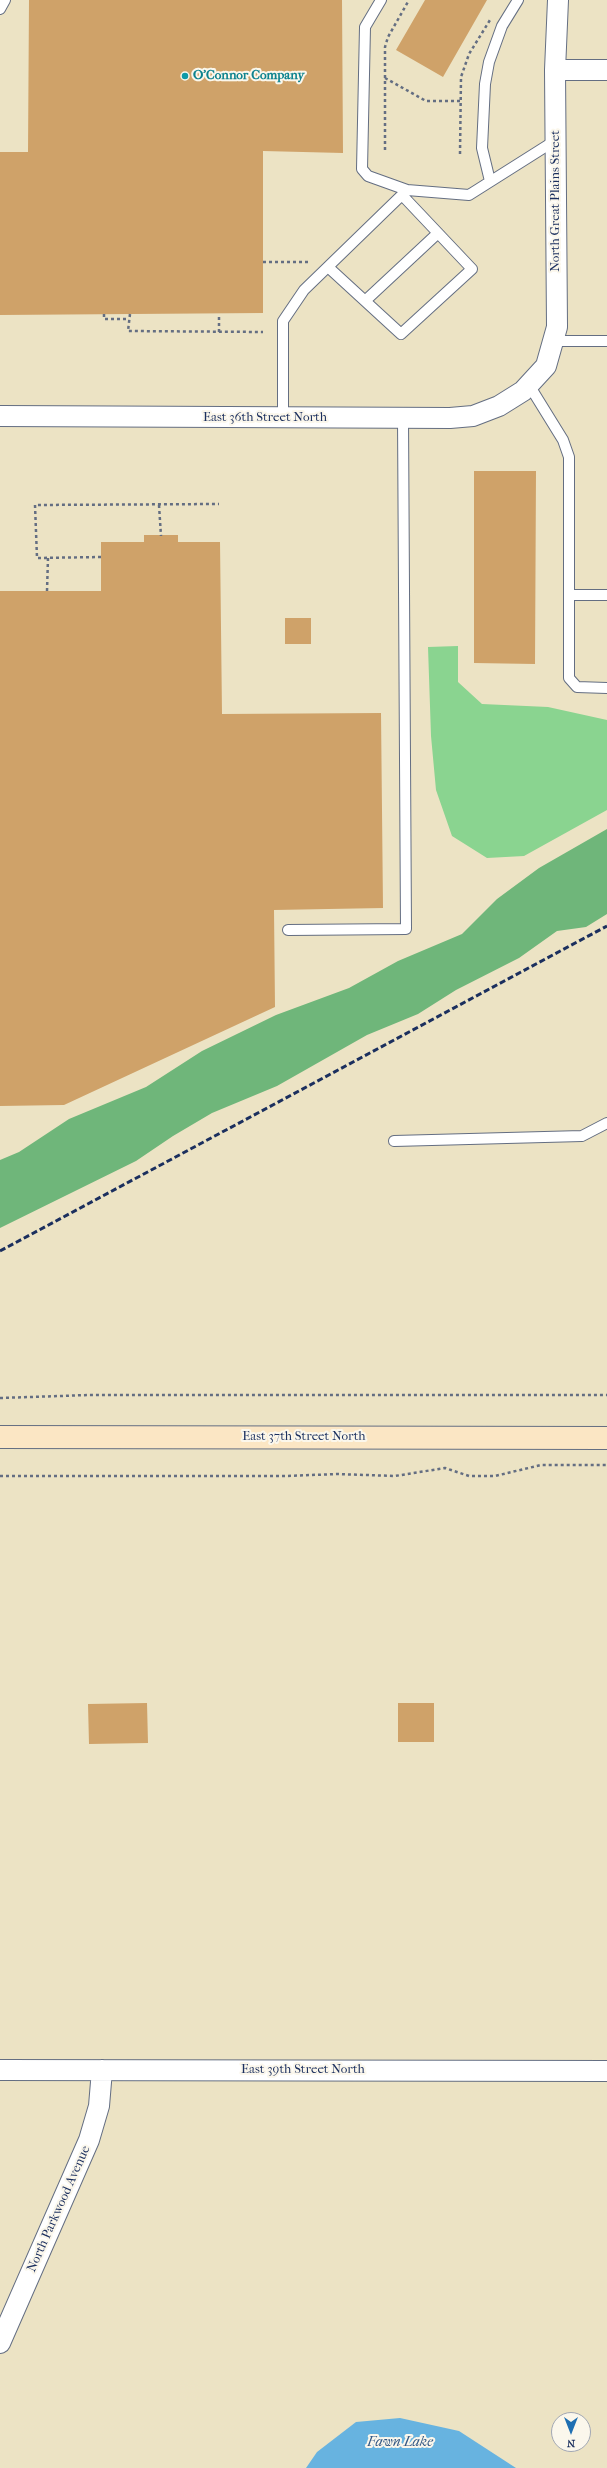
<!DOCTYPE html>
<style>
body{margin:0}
#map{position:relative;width:607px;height:2468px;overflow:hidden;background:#ece3c4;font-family:"IM FELL French Canon",serif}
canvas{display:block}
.north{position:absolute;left:551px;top:2412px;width:40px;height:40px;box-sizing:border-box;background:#fbf7ec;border:1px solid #a1a7b3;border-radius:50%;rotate:180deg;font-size:11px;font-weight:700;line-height:16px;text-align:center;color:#1b2f5e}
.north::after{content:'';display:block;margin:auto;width:14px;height:18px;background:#1f6fb2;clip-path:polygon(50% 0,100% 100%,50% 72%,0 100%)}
</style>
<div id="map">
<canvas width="607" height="2468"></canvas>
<div class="north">N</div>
</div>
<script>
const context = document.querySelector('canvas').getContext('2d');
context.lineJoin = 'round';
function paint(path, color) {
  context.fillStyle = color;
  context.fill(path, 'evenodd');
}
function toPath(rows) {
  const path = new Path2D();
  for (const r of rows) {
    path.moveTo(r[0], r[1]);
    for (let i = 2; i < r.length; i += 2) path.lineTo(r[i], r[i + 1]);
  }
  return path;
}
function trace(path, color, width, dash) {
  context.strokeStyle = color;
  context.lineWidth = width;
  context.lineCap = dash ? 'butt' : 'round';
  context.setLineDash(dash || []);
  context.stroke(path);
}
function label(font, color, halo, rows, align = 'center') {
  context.font = font + ' "IM FELL French Canon",serif';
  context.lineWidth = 4;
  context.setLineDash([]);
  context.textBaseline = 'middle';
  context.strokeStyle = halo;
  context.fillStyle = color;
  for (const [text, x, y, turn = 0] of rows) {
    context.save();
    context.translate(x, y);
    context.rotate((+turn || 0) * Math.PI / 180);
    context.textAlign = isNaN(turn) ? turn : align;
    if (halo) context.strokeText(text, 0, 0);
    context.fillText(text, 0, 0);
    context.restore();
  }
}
paint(toPath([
 [458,646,458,682,482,704,548,707,607,720,607,810,524,856,487,858,452,836,436,790,431,736,428,647]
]), '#8ad490');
paint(toPath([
 [607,829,607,914,586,927,557,931,519,958,456,990,418,1014,367,1035,277,1086,212,1113,173,1136,136,1161,0,1228,0,1160,19,1152,69,1119,146,1087,202,1051,276,1015,349,988,398,961,462,934,497,899,539,868]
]), '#6fb67a');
paint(toPath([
 [400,2418,459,2431,516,2468,306,2468,317,2452,356,2422]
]), '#67b3e0');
paint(toPath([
 [29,0,342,0,343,153,263,151,263,313,0,315,0,152,28,152],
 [425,0,487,0,443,77,396,50],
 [474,471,536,471,535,664,474,663],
 [144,535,178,535,178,542,220,542,222,714,381,713,383,908,274,910,275,1007,64,1105,0,1106,0,591,101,591,101,542,144,542],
 [285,618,311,618,311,644,285,644],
 [147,1703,148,1743,89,1744,88,1704],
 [398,1703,434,1703,434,1742,398,1742]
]), '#cfa269');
const service = toPath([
 [381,0,365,27,362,169,368,176,407,190],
 [0,9,5,0],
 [490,181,482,148,485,84,489,62,502,26,518,0],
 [328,267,401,334,472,269,402,195],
 [365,301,438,233],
 [553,341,607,341],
 [529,385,563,440,569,457,569,678,577,687,607,688],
 [283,418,283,321,304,290,407,190,469,195,556,140],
 [569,595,607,595],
 [288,930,406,929,403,418],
 [394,1141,582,1136,607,1123]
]);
const minor = toPath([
 [555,70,607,70],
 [0,416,450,418,473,416,499,406,523,391,546,366,557,327,555,70,558,0],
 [0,2070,607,2071],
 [0,2343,89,2140,99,2106,102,2070]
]);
const secondary = toPath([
 [0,1437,607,1438]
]);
trace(service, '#646e82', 12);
trace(minor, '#646e82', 22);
trace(secondary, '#646e82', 24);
trace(toPath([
 [385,78,426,101,460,101],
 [385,150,385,47,388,37,409,0],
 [460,154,461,77,469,54,490,20],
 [263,262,308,262],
 [104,314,104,319,129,319],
 [130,314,128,331,263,332],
 [219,332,219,314],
 [159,505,161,536],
 [101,557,37,558,35,505,219,504],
 [47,591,48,558],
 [0,1398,89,1395,607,1395],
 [0,1476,286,1476,337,1474,395,1476,445,1468,469,1476,495,1476,541,1465,607,1465]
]), '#646e82', 2.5, [3, 3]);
trace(service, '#fff', 10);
trace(minor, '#fff', 20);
trace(secondary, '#fbe6c4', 22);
trace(toPath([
 [0,1251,607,926]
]), '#1b2f5e', 3, [6, 3]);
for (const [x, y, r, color] of [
 [185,76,4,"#0f9aa8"]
]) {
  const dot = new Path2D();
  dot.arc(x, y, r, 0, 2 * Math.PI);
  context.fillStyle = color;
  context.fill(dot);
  trace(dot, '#fbf7ec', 1.5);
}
label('bold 13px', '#0d838f', '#fbf7ec', [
 ["O'Connor Company",193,76]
], 'left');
label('13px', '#1b2f5e', '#fbf7ec', [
 ["North Great Plains Street",556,201,-90],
 ["East 36th Street North",265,418],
 ["East 37th Street North",304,1437],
 ["East 39th Street North",303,2070],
 ["North Parkwood Avenue",59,2209,-66]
]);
label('italic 14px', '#325785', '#fbf7ec', [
 ["Fawn Lake",400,2443]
]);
</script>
